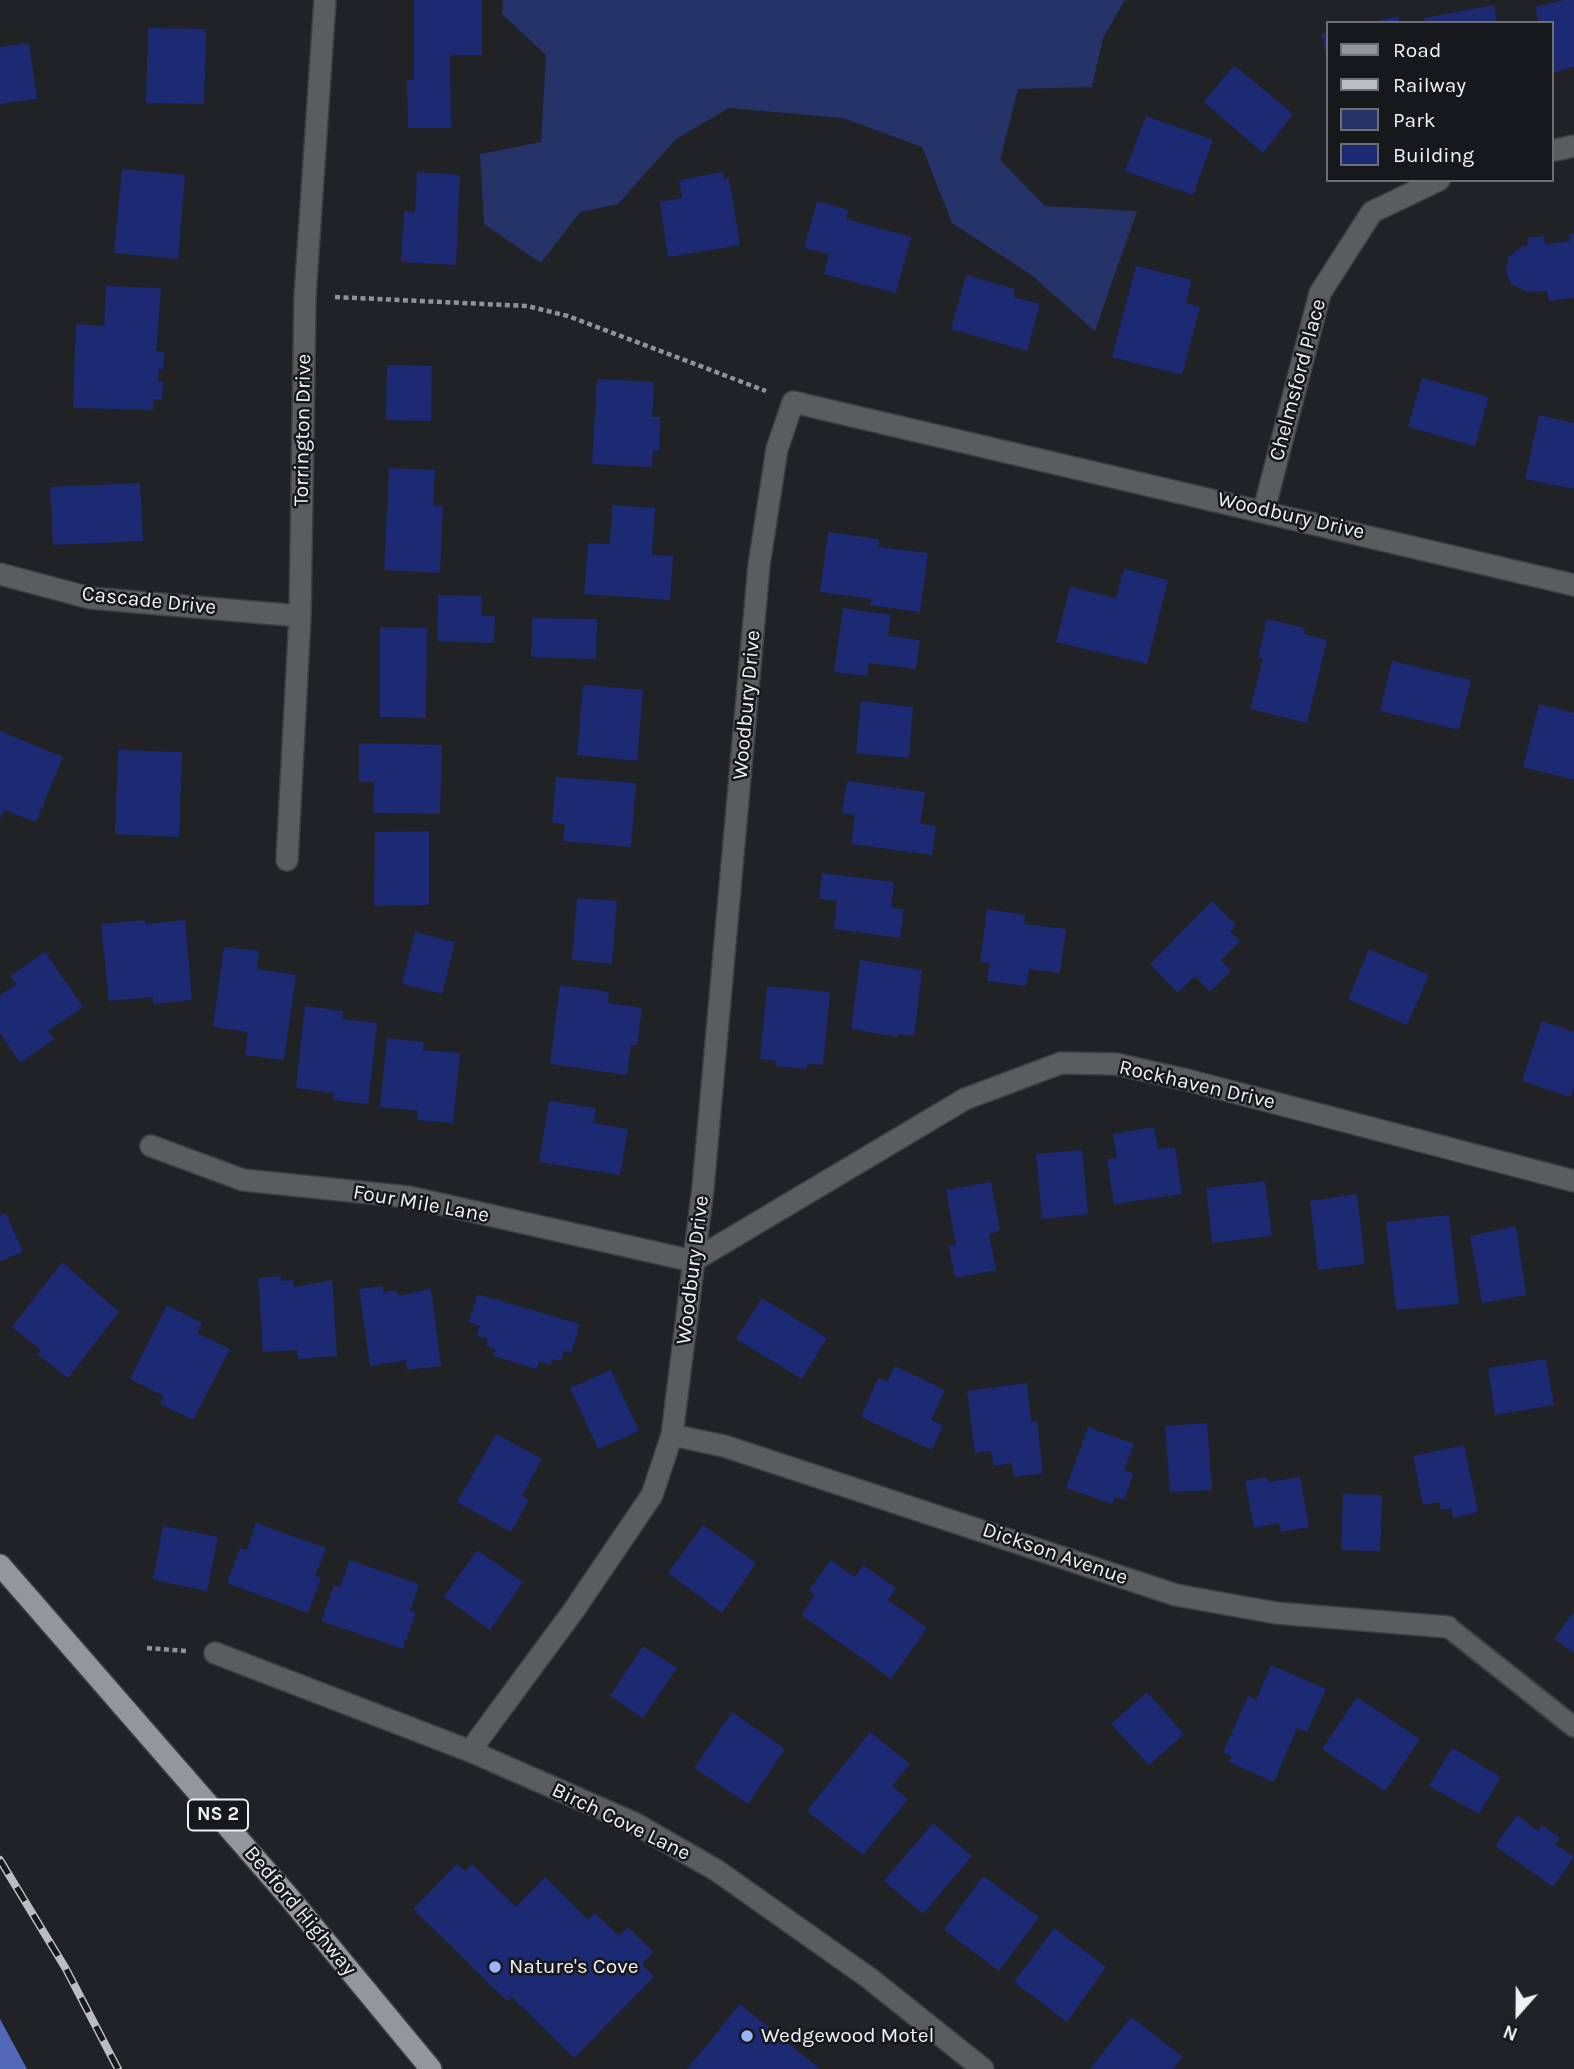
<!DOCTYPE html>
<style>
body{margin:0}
#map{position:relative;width:1574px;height:2069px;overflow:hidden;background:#202226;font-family:Karla,sans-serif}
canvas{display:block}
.legend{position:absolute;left:1326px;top:21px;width:228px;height:161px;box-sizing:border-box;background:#17181c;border:2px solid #6e6f72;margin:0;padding:9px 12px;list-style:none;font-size:21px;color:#f0f1f4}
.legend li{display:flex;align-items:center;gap:14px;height:35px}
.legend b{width:35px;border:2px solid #6e6f72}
.north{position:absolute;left:1483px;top:1978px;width:70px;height:70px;-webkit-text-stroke:5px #17181c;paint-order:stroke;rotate:201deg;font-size:19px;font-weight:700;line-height:28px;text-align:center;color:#f0f1f4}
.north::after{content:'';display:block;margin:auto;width:24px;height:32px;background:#f0f1f4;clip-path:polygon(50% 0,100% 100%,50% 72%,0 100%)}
</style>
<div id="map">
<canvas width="1574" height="2069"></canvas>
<ul class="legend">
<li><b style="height:9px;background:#94969a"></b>Road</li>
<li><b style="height:9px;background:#bcbdc1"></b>Railway</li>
<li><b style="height:19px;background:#253368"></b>Park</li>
<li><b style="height:19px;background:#1c2973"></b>Building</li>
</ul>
<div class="north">N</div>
</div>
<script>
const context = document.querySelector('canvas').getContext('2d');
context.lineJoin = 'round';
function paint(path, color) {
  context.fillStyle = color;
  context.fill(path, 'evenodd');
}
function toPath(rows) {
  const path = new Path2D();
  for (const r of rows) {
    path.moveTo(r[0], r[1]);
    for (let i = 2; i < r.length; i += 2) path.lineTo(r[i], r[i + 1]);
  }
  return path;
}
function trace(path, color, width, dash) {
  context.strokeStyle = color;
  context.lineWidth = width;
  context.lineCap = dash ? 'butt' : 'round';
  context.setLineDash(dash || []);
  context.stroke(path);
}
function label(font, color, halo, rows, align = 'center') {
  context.font = font + ' Karla,sans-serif';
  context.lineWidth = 5;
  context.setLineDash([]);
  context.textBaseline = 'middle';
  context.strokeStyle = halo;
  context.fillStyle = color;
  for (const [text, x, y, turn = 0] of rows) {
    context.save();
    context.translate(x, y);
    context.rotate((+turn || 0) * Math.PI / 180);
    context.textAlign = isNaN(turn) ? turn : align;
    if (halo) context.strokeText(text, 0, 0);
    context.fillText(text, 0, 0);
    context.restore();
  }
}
paint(toPath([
 [503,0,1125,0,1103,38,1092,87,1018,89,1000,160,1045,206,1137,211,1095,331,1030,274,952,223,922,147,843,118,729,108,676,139,618,204,580,212,541,263,484,224,480,154,541,142,546,55,502,14]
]), '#253368');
paint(toPath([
 [0,2019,27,2069,0,2069]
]), '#5269b9');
paint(toPath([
 [414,0,482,0,482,55,450,55,451,128,408,128,407,80,414,80],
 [1564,0,1574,0,1574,67,1551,73,1551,23,1539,23,1535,7],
 [1494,5,1497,23,1425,23,1424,18],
 [1398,16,1400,23,1374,23,1374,22],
 [148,28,206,29,204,104,146,103],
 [1327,33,1327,55,1326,55,1321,34],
 [29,43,37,99,0,104,0,47],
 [1234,65,1293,114,1263,153,1204,102],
 [1146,116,1213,140,1193,195,1125,171],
 [122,169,185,175,178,259,114,253],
 [417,172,460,175,456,265,401,262,404,211,415,212],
 [723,172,724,179,729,178,740,245,668,257,660,202,682,198,679,180],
 [817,201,849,210,846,219,911,237,896,293,824,274,829,254,804,248],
 [1569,234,1574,234,1574,298,1549,301,1547,291,1527,292,1511,284,1506,272,1508,258,1522,246,1528,246,1527,238,1544,236,1545,244,1570,241],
 [1136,266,1192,280,1186,303,1200,307,1182,375,1112,357],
 [966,275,1015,289,1013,297,1040,304,1027,351,951,329],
 [106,286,161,288,156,351,164,352,163,370,159,369,158,381,163,381,162,400,154,399,153,410,73,408,76,324,104,326],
 [387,365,432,366,431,421,386,420],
 [1422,378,1489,397,1475,446,1408,427],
 [597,379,654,382,652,417,660,417,659,451,653,451,652,467,592,464],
 [1539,415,1574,423,1574,489,1525,479],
 [389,468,435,470,433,506,443,506,440,573,384,570],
 [140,483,143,541,53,545,50,487],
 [612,505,655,508,652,555,673,556,670,600,584,594,588,543,610,544],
 [828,532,879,539,878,547,928,553,920,612,870,605,871,599,820,592],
 [1124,569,1168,580,1147,664,1056,642,1070,587,1116,598],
 [438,595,482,596,481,616,495,616,494,643,437,641],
 [843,608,891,615,888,636,920,640,916,669,869,663,867,676,834,672],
 [532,618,597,619,596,659,531,657],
 [1267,619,1305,628,1304,634,1327,640,1307,723,1250,709,1263,659,1258,657],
 [380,627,427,628,426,718,380,717],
 [1392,661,1471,680,1459,730,1380,711],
 [583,685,643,690,637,761,577,755],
 [861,701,913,707,909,758,856,753],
 [1539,704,1574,713,1574,780,1523,767],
 [0,731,63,757,36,822,4,810,0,820],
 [359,743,442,745,440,814,373,813,374,782,359,782],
 [118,750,182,752,179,837,115,834],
 [556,777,636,783,631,847,563,841,565,824,552,823],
 [847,781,925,792,920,824,936,826,932,855,851,844,855,815,842,813],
 [429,831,429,905,374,906,375,832],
 [822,873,894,882,891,908,904,909,900,938,834,929,837,901,819,899],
 [577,898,617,901,612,964,572,960],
 [1212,901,1236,925,1230,931,1240,941,1221,960,1231,971,1210,992,1195,976,1178,993,1150,964],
 [987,909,1025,915,1024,924,1066,929,1060,973,1029,969,1026,986,987,981,990,963,980,962],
 [145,920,145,924,185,920,192,1000,153,1004,153,997,109,1001,101,924],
 [415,932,455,942,442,994,402,984],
 [224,947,259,951,257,969,296,975,284,1060,245,1055,248,1032,213,1027],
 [1369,949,1429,975,1407,1025,1348,999],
 [45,952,83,1007,48,1031,54,1039,20,1063,0,1033,0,995,17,984,10,976],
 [860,960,922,970,914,1036,898,1034,898,1037,851,1029],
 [560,985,609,992,608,1003,642,1008,637,1045,631,1045,627,1075,550,1064],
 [767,986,830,992,823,1065,807,1064,806,1069,775,1066,776,1061,760,1059],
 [305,1006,343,1011,342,1019,377,1023,368,1104,333,1100,334,1093,296,1088],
 [1542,1021,1574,1032,1574,1088,1570,1097,1522,1081],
 [387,1038,424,1042,423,1050,460,1053,453,1123,417,1120,418,1111,380,1107],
 [549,1101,596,1108,594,1123,628,1129,620,1175,539,1162],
 [1154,1127,1158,1149,1175,1147,1182,1194,1114,1204,1107,1159,1117,1158,1113,1134],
 [1082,1150,1088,1214,1042,1219,1036,1154],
 [1265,1181,1272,1236,1212,1243,1206,1188],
 [991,1182,1000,1231,989,1234,996,1270,955,1278,949,1246,956,1245,946,1190],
 [1357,1194,1365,1264,1318,1270,1310,1201],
 [6,1213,23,1252,0,1261,0,1216],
 [1449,1215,1459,1304,1396,1310,1386,1222],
 [1516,1226,1526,1295,1482,1303,1470,1236],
 [62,1262,119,1312,68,1378,37,1354,41,1350,12,1327],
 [281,1276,281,1281,293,1280,294,1287,332,1280,337,1356,298,1359,297,1350,263,1352,258,1278],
 [383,1286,383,1292,397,1290,398,1296,431,1289,441,1366,407,1370,406,1360,370,1366,359,1289],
 [477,1294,580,1324,571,1353,564,1351,561,1361,553,1359,551,1365,539,1362,537,1369,493,1356,495,1349,486,1346,488,1339,477,1336,480,1326,469,1322],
 [762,1298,827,1338,802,1379,736,1339],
 [167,1305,202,1323,197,1333,230,1349,193,1420,160,1404,164,1396,130,1379],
 [1546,1359,1554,1405,1495,1415,1488,1368],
 [895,1366,945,1390,931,1420,943,1425,932,1450,861,1417,878,1378,887,1382],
 [611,1370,639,1431,598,1449,570,1388],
 [1027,1383,1031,1422,1037,1421,1043,1473,1014,1477,1012,1463,994,1466,991,1451,975,1453,967,1391],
 [1207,1423,1212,1490,1170,1492,1165,1426],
 [1088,1427,1134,1444,1124,1471,1134,1473,1124,1500,1115,1497,1112,1504,1066,1488],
 [496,1434,542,1459,522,1496,529,1500,511,1532,457,1502],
 [1464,1445,1478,1512,1453,1518,1451,1508,1441,1510,1439,1502,1423,1505,1413,1456],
 [1267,1477,1268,1482,1300,1477,1309,1527,1281,1532,1279,1523,1254,1528,1245,1481],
 [1343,1494,1382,1495,1380,1551,1341,1550],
 [256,1523,326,1548,315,1576,321,1578,308,1613,227,1583,240,1548,247,1550],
 [703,1525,756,1563,722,1613,668,1573],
 [163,1526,218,1537,207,1591,153,1580],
 [477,1550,523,1582,490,1630,444,1597],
 [350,1560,419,1584,410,1611,416,1613,403,1649,321,1621,334,1585,340,1587],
 [831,1560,855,1577,863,1565,896,1588,888,1600,927,1628,891,1679,801,1615,815,1595,809,1590],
 [1574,1611,1574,1653,1554,1639],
 [643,1646,677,1668,643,1718,610,1696],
 [1271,1665,1326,1689,1307,1732,1297,1728,1274,1782,1229,1762,1232,1756,1223,1752,1248,1696,1256,1700],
 [1147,1692,1184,1734,1149,1765,1111,1724],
 [1357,1697,1420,1739,1385,1791,1322,1749],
 [732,1712,785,1749,748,1804,694,1768],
 [870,1732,910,1764,892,1786,908,1799,863,1855,807,1811],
 [1452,1748,1501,1777,1479,1814,1429,1786],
 [1517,1815,1538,1831,1542,1825,1560,1838,1555,1844,1574,1857,1553,1887,1495,1846],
 [933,1823,972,1856,923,1914,884,1881],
 [457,1864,465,1871,472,1864,516,1907,545,1877,588,1920,595,1913,619,1936,628,1927,653,1952,642,1964,654,1977,574,2058,512,1997,507,2001,413,1909],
 [983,1876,1039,1917,999,1971,944,1930],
 [1054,1928,1106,1967,1067,2022,1014,1982],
 [740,2004,820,2069,687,2069],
 [1131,2017,1183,2057,1173,2069,1090,2069]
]), '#1c2973');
const lane = toPath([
 [1448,1627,1574,1727]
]);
const street = toPath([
 [1551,151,1574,146],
 [1264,510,1320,293,1372,212,1439,180],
 [0,574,90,598,300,616],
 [287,860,300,616,305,296,325,0],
 [151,1146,243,1180,409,1197,693,1261],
 [693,1261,965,1099,1061,1063,1116,1064,1187,1080,1574,1181],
 [672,1435,724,1446,1176,1595,1276,1613,1448,1627],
 [215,1653,470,1751,634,1823,716,1870,869,1978,983,2069],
 [470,1751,574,1610,652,1495,672,1435,703,1188,759,565,777,449,793,402,1574,585]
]);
const primary = toPath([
 [0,1565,288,1896,431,2069]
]);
trace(lane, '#3d3f43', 23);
trace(street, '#3d3f43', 24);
trace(primary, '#3d3f43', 24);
trace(toPath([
 [335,297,527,306,568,316,766,391],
 [147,1648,186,1651]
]), '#919396', 4.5, [5, 3.5]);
trace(lane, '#5b5c5e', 19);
trace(street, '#5b5c5e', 21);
trace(primary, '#94969a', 21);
const rail = toPath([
 [0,1860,66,1969,118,2069]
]);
trace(rail, '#bcbdc1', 8);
trace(rail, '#17181c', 5, [16]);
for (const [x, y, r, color] of [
 [495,1967,7,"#9cb4fd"],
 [747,2036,7,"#9cb4fd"]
]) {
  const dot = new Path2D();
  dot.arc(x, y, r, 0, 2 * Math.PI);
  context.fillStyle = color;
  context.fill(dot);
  trace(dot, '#17181c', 2.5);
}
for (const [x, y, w] of [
 [218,1815,60]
]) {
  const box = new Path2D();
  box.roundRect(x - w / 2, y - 15.5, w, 31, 5);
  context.fillStyle = '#17181c';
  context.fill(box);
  trace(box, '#f0f1f4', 2);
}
label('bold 19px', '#f0f1f4', null, [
 ["NS 2",218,1815]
]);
label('21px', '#f0f1f4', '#17181c', [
 ["Chelmsford Place",1298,380,-75],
 ["Torrington Drive",303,430,-89],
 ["Woodbury Drive",1291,516,13],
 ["Cascade Drive",149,601,6],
 ["Woodbury Drive",747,705,-85],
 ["Rockhaven Drive",1197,1085,13],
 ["Four Mile Lane",421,1204,10],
 ["Woodbury Drive",693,1270,-83],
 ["Dickson Avenue",1055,1554,19],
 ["Birch Cove Lane",621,1822,26],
 ["Bedford Highway",300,1911,50]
]);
label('21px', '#f0f1f4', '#17181c', [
 ["Nature's Cove",509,1967],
 ["Wedgewood Motel",761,2036]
], 'left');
</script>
